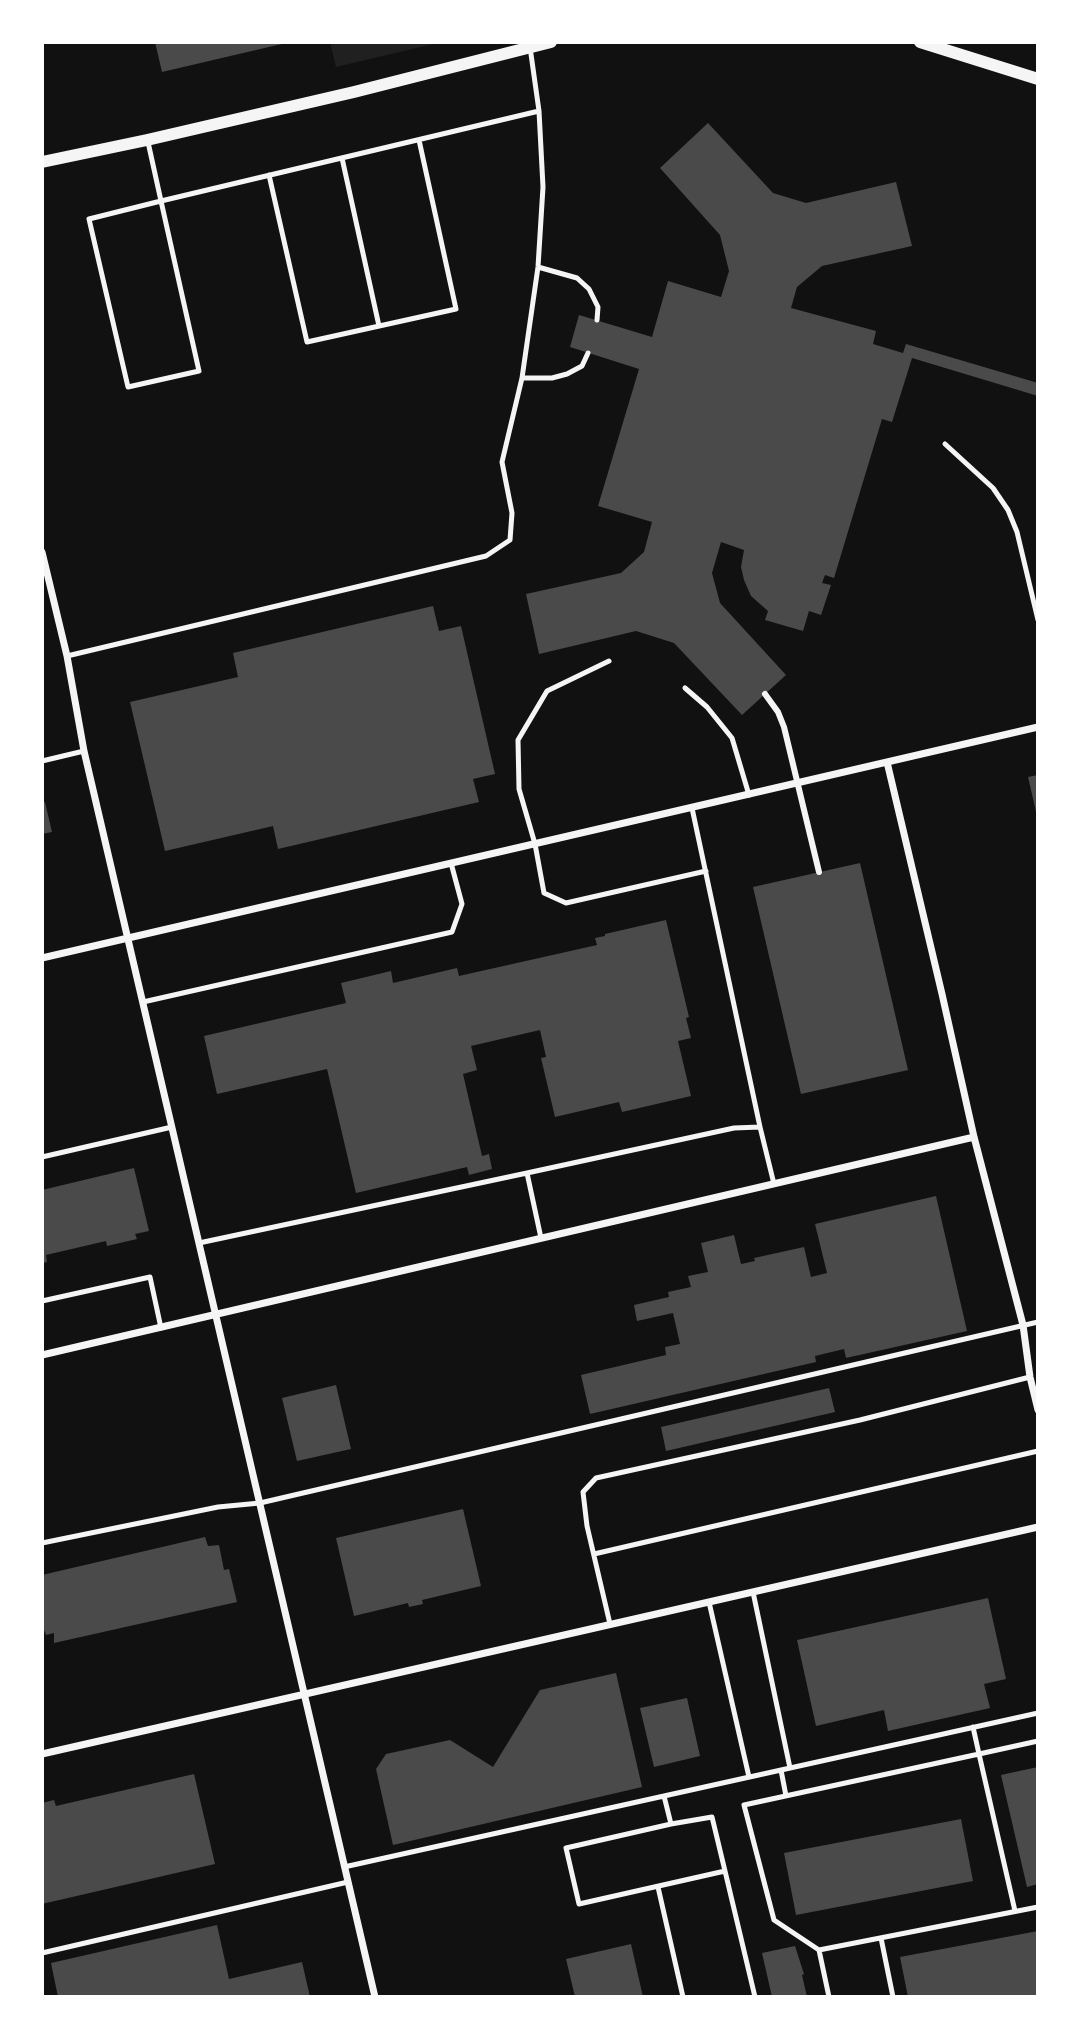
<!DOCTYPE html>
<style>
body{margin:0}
#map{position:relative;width:1080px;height:2039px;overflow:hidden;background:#111;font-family:"Crimson Pro",serif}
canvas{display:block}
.frame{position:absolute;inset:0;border:44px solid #fff;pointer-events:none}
</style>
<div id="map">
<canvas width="1080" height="2039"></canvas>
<div class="frame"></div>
</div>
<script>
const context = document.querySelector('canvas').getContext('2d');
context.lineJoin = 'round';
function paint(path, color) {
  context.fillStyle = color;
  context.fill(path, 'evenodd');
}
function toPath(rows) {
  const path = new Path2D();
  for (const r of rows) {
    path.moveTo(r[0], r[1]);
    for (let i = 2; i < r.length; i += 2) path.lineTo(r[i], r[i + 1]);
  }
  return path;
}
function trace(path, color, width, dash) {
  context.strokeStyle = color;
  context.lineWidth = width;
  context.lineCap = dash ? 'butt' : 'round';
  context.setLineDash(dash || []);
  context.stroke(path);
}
paint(toPath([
 [330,42,442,42,336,67]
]), '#202020');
paint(toPath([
 [155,42,286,42,286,43,162,72],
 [708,123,773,193,806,203,896,182,912,246,822,266,797,287,791,308,876,331,873,344,903,353,906,344,1038,383,1038,396,912,358,892,422,882,419,834,578,825,575,822,583,831,585,821,615,809,611,803,631,765,620,768,611,751,596,744,580,741,567,744,550,721,542,712,573,720,603,786,675,742,715,674,643,636,631,539,654,526,594,621,573,644,552,652,522,598,506,639,369,570,347,579,315,652,337,668,281,721,297,729,271,720,235,660,168],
 [433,606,439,631,461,626,495,774,473,779,479,802,278,849,273,826,165,851,130,702,238,677,233,653],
 [1038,775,1038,815,1037,816,1028,777],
 [45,802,52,832,42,834,42,803],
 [860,863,908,1070,801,1094,753,887],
 [666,920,689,1017,686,1018,691,1038,678,1041,691,1096,622,1112,619,1102,555,1117,541,1058,546,1057,540,1030,471,1046,477,1070,463,1074,482,1156,489,1154,492,1169,469,1175,467,1167,356,1193,327,1069,217,1094,204,1036,346,1003,341,983,391,971,393,983,457,968,459,976,597,945,595,938,605,936,605,934],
 [134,1168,149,1231,135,1234,137,1239,107,1246,106,1241,46,1255,47,1262,42,1263,42,1190],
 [936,1196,967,1331,846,1358,844,1349,815,1356,816,1362,590,1414,581,1375,666,1355,665,1347,680,1344,673,1313,637,1321,634,1305,669,1297,668,1292,691,1287,688,1276,708,1272,701,1243,734,1235,741,1264,755,1261,754,1258,804,1247,811,1277,827,1273,815,1224],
 [336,1385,351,1449,297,1461,282,1398],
 [829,1388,835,1412,666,1451,661,1427],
 [463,1509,481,1586,422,1600,423,1604,409,1607,408,1603,354,1616,336,1538],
 [205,1537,208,1546,219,1545,224,1570,229,1569,237,1602,54,1643,54,1633,46,1635,42,1625,42,1575],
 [988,1598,1006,1679,984,1684,990,1708,888,1731,884,1710,816,1726,797,1640],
 [616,1673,642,1787,393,1845,376,1769,386,1754,450,1740,493,1767,540,1690],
 [687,1698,700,1756,654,1767,640,1708],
 [1038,1767,1038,1884,1027,1887,1001,1775],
 [194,1774,215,1864,42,1904,42,1803,54,1800,56,1806],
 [961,1819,973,1881,796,1915,784,1853],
 [217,1925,229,1979,302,1962,310,1997,58,1997,51,1963],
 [1038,1931,1038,1996,908,1997,900,1957],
 [631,1944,643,1997,575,1997,566,1959],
 [795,1946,804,1974,802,1975,807,1997,772,1997,762,1953]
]), '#4a4a4a');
trace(toPath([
 [148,142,161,201,199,371,128,387,89,219,161,201,539,111],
 [342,158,379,326],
 [269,175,307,342,456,309,419,140],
 [538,267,577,278,589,289,598,307,597,320],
 [522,378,552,378,567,374,582,366,588,353],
 [945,444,993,488,1008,510,1017,532,1038,620],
 [67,656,486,556,510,540,512,513,502,462,522,378,538,267,543,187,539,111,530,47],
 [609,661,547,691,518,740,519,789,535,844,544,893,566,903,706,871],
 [685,688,707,707,732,738,749,795],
 [42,761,84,751],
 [692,808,760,1127],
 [143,1002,452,932,462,904,451,863],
 [42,1157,172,1127],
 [527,1173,734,1128,760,1127,774,1184],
 [199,1243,527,1173,541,1238],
 [42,1301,150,1277,161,1328],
 [42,1543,218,1507,260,1503,1038,1322],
 [594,1554,1038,1451],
 [753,1592,790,1768],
 [709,1602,749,1777],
 [610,1624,587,1526,583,1492,596,1478,860,1420,1030,1377],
 [781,1770,786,1796],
 [664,1796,671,1824,712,1817,725,1871],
 [671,1824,566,1848,579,1904,725,1871,755,1997],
 [344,1867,1038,1713],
 [658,1887,683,1997],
 [1015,1911,979,1754,1038,1741],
 [881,1938,893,1997],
 [819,1950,774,1920,744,1805,979,1754,973,1727],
 [42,1953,348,1882],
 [829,1997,819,1950,1038,1907]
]), '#f5f5f5', 5);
trace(toPath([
 [765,694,778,712,784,727,819,872]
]), '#f5f5f5', 6);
trace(toPath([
 [42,552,67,656,84,751,375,1997],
 [887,762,942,994,974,1137,1023,1325,1030,1377,1038,1410],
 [42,958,1038,727],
 [42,1355,974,1137],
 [42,1754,1038,1527]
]), '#f5f5f5', 7);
trace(toPath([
 [920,42,1038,79],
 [42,162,147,140,354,92,551,42]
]), '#f5f5f5', 12);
</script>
